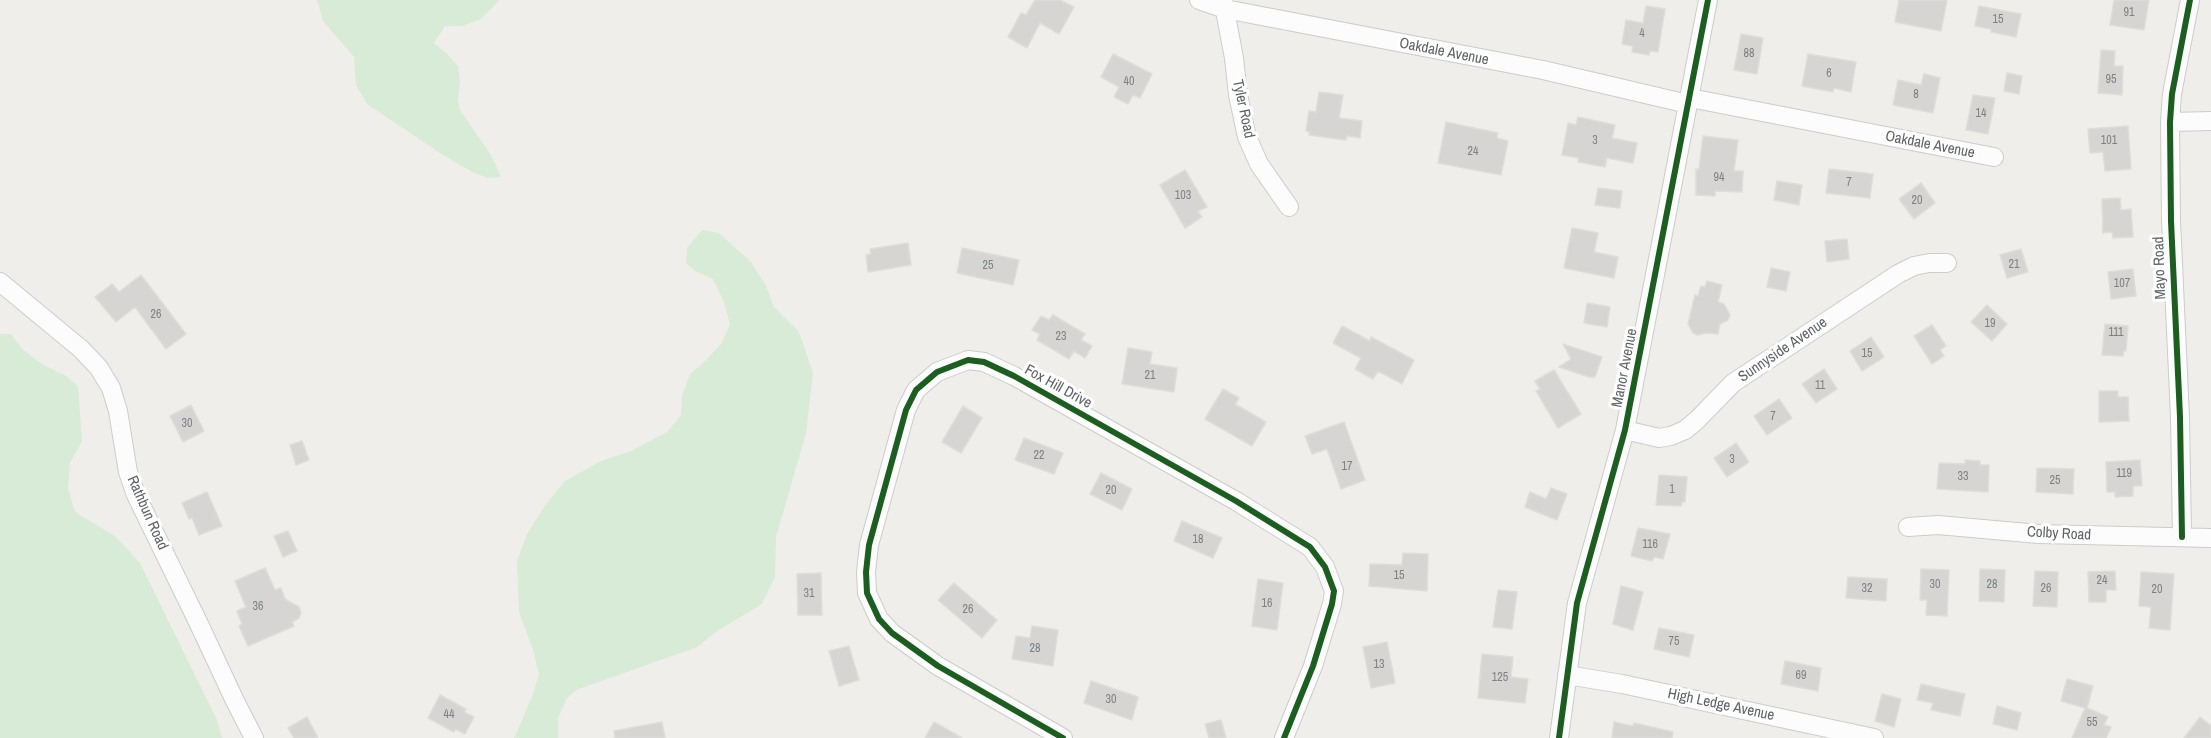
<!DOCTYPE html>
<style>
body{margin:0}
canvas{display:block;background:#efeeea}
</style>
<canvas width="2211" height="738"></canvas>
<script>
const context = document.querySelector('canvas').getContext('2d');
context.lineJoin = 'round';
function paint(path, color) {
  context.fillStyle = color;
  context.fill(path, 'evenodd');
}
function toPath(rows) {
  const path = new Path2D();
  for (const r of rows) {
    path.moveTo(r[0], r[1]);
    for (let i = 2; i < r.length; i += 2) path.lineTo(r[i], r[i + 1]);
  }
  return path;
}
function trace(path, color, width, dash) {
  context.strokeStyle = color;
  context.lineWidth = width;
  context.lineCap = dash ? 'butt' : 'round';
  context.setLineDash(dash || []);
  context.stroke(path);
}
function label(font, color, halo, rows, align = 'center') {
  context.font = font + ' "Archivo Narrow",sans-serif';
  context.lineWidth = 6;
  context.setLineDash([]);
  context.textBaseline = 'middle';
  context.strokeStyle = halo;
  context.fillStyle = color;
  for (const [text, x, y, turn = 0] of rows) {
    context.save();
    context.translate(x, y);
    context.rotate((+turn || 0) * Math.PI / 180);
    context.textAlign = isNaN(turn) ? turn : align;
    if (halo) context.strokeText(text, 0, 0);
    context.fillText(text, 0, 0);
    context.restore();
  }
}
paint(toPath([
 [317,0,499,0,481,19,462,26,445,26,434,43,446,53,458,66,460,82,458,99,460,110,491,155,501,177,488,178,472,172,440,153,367,104,356,85,354,57,323,21],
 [702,230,719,233,751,262,766,286,774,307,799,332,813,373,806,433,776,537,775,577,762,604,717,631,697,647,576,690,567,698,558,718,558,738,514,738,532,697,539,674,533,650,519,612,517,561,527,534,546,504,565,481,601,461,631,451,667,432,681,415,682,396,690,374,703,363,722,343,730,324,724,302,713,279,695,271,686,263,687,248],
 [0,334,11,334,22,349,42,364,66,376,78,386,82,441,70,463,68,488,75,512,115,536,140,563,217,720,222,738,0,738]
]), '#d8ebd6');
const building = toPath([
 [1035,0,1060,0,1074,7,1059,34,1040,23,1027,48,1008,37,1021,13,1026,15,1035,0],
 [1899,0,1947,0,1941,31,1895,22,1899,0],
 [2114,0,2149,0,2144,30,2110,25,2114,0],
 [1646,6,1665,9,1658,52,1650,51,1649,55,1632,52,1633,46,1622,44,1626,20,1643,23,1646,6],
 [1979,6,2021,14,2016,37,1991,32,1991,29,1975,26,1979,6],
 [1741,34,1763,38,1757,74,1734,70,1741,34],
 [2101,50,2115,51,2114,66,2123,66,2122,95,2098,93,2101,50],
 [1113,54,1152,74,1140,98,1133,95,1128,104,1114,97,1119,87,1101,77,1113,54],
 [1808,54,1856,62,1851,92,1834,88,1833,92,1802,86,1808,54],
 [2007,73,2022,76,2019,94,2004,91,2007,73],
 [1924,74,1940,78,1933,113,1893,105,1898,80,1921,85,1924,74],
 [1319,92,1343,95,1339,118,1362,121,1360,138,1347,136,1346,140,1309,135,1310,132,1306,131,1309,111,1316,112,1319,92],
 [1973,95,1995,98,1988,134,1966,130,1973,95],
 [1578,117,1615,125,1612,138,1637,143,1633,163,1607,158,1605,167,1578,162,1579,158,1562,155,1568,123,1576,125,1578,117],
 [1446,122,1498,133,1497,138,1508,141,1501,175,1438,163,1446,122],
 [2128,126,2131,169,2105,171,2103,152,2090,153,2088,129,2128,126],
 [1703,136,1738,140,1734,171,1743,171,1742,192,1715,191,1715,196,1696,195,1696,169,1699,169,1703,136],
 [1829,169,1873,174,1870,198,1826,193,1829,169],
 [1185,170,1207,207,1198,211,1202,217,1185,228,1160,185,1185,170],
 [1777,181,1802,185,1799,205,1774,200,1777,181],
 [1921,183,1935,203,1914,219,1899,199,1921,183],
 [1598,188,1622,191,1620,208,1595,205,1598,188],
 [2120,198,2121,210,2131,209,2133,237,2113,238,2112,232,2103,233,2102,199,2120,198],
 [1572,228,1598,233,1594,252,1618,257,1614,278,1564,268,1572,228],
 [1847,239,1849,259,1827,262,1825,241,1847,239],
 [908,243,911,265,868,272,866,255,871,254,870,249,908,243],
 [962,248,1019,260,1013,285,957,273,962,248],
 [2021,249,2028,272,2007,278,2000,255,2021,249],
 [1771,268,1790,272,1786,291,1767,287,1771,268],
 [2133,269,2136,296,2111,299,2108,272,2133,269],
 [141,275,186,334,166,349,135,307,116,322,95,297,112,284,119,292,141,275],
 [1707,281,1722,285,1718,302,1724,304,1730,315,1728,320,1720,324,1718,334,1705,333,1697,335,1693,333,1688,324,1695,295,1698,296,1701,286,1705,287,1707,281],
 [1587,303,1610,307,1607,327,1584,323,1587,303],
 [1987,305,2007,324,1992,341,1971,322,1987,305],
 [1053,315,1085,334,1081,340,1092,346,1085,358,1074,351,1069,359,1037,340,1040,334,1032,330,1041,316,1049,320,1053,315],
 [2105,324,2128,326,2126,351,2124,350,2123,356,2102,355,2105,324],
 [1932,325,1946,346,1940,350,1944,356,1932,364,1914,336,1932,325],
 [1342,326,1370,341,1371,337,1414,360,1402,384,1378,371,1373,379,1355,369,1361,358,1333,343,1342,326],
 [1871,337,1884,357,1862,371,1850,351,1871,337],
 [1563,344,1602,357,1595,377,1589,377,1559,367,1571,359,1563,344],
 [1128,348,1152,352,1150,364,1177,368,1174,392,1122,384,1128,348],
 [1824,369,1837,389,1816,403,1802,384,1824,369],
 [1554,370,1581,414,1558,428,1536,391,1540,389,1535,381,1554,370],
 [1223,389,1239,398,1235,404,1266,422,1252,446,1205,419,1223,389],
 [2099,391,2118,391,2118,397,2128,397,2129,421,2099,422,2099,391],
 [1779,399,1792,418,1767,435,1754,416,1779,399],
 [191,405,204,431,183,442,170,416,191,405],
 [963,406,982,418,961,453,942,442,963,406],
 [1344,422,1365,480,1341,489,1327,449,1312,454,1305,436,1344,422],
 [1024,438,1063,453,1054,474,1015,460,1024,438],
 [302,441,309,460,296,465,290,445,302,441],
 [1736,443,1749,462,1727,477,1714,458,1736,443],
 [1965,460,1980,461,1980,465,1989,465,1988,492,1937,489,1939,463,1965,464,1965,460],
 [2140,460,2142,486,2133,486,2133,496,2115,497,2115,492,2107,492,2106,462,2140,460],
 [2037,468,2074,469,2073,494,2036,492,2037,468],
 [1101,473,1132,489,1122,510,1090,494,1101,473],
 [1659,475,1687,477,1685,502,1682,502,1681,506,1656,505,1659,475],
 [1551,488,1567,494,1557,520,1525,507,1530,492,1546,499,1551,488],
 [207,492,222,526,199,535,192,518,189,519,182,503,207,492],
 [1182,521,1222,538,1213,558,1174,541,1182,521],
 [1638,528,1670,534,1663,559,1654,557,1652,561,1631,556,1638,528],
 [288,531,297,551,283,557,274,536,288,531],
 [1403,553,1428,554,1427,591,1369,586,1370,564,1402,565,1403,553],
 [265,568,275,590,281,588,285,599,299,607,301,613,299,618,292,622,294,626,248,646,239,626,242,624,237,611,246,607,235,581,265,568],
 [1921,569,1949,570,1947,616,1926,615,1927,600,1920,600,1921,569],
 [1980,569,2005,570,2004,602,1979,601,1980,569],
 [2035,571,2058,572,2057,607,2033,606,2035,571],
 [2115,571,2116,590,2106,590,2106,602,2089,602,2088,572,2115,571],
 [2141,572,2174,574,2170,630,2149,628,2151,607,2139,606,2141,572],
 [821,573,822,615,798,615,797,574,821,573],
 [1848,577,1887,579,1886,601,1846,598,1848,577],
 [1258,579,1283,583,1277,630,1252,626,1258,579],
 [954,583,997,620,982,638,938,600,954,583],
 [1621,586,1643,592,1633,630,1613,624,1621,586],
 [1498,590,1517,592,1512,629,1493,627,1498,590],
 [1032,626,1058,630,1053,666,1012,659,1016,636,1030,638,1032,626],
 [1659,628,1694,635,1689,657,1654,649,1659,628],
 [1387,642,1395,683,1371,688,1363,647,1387,642],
 [849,646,859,680,839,686,829,651,849,646],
 [1482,654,1513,657,1511,677,1528,679,1525,703,1478,698,1482,654],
 [1785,661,1821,668,1818,691,1781,684,1785,661],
 [2067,679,2093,686,2087,708,2108,717,2104,725,2111,727,2106,738,2072,738,2085,708,2061,701,2067,679],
 [1091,681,1138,697,1132,720,1084,703,1091,681],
 [1921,684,1965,694,1960,716,1931,710,1933,703,1917,700,1921,684],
 [1882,694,1901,699,1894,727,1875,721,1882,694],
 [440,695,466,709,464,712,474,717,465,734,455,729,454,732,428,718,440,695],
 [1997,706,2021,713,2017,730,1993,724,1997,706],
 [307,717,318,738,294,738,288,728,307,717],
 [2200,717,2211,726,2211,738,2184,738,2200,717],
 [1221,720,1226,738,1209,738,1205,724,1221,720],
 [662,722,665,738,615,738,614,731,662,722],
 [934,722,962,738,925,738,934,722],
 [1614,722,1633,726,1634,723,1673,732,1672,738,1612,738,1614,722]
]);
paint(building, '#d6d5d3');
trace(building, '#deddd9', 1.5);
const minor = toPath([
 [1199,0,1225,9,1543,70,1688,104],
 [1223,0,1234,58,1238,95,1247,137,1259,164,1289,207],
 [1690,98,1994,157],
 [2170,122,2211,121],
 [0,282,81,349,99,368,111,388,118,411,128,472,136,495,198,622,235,701,254,738],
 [1625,430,1659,438,1671,436,1685,430,1697,420,1733,383,1898,274,1914,266,1929,263,1947,263],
 [1908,527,1938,525,2039,534,2211,538],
 [2182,537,2180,417,2171,221,2170,122,2172,94,2190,0],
 [1567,675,1622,684,1874,738],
 [1063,738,938,666,892,633,879,619,867,593,866,572,869,545,906,410,916,390,937,372,968,360,984,362,1014,376,1236,501,1310,547,1325,567,1334,591,1332,604,1313,666,1284,738],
 [1559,738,1577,603,1625,430,1708,0]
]);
trace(minor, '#cbcccc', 20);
trace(minor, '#fdfcfc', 18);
trace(toPath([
 [2182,537,2180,417,2171,221,2170,122,2172,94,2190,0],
 [1063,738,938,666,892,633,879,619,867,593,866,572,869,545,906,410,916,390,937,372,968,360,984,362,1014,376,1236,501,1310,547,1325,567,1334,591,1332,604,1313,666,1284,738],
 [1559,738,1577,603,1625,430,1708,0]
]), '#1b5e20', 6);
label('12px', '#7e8184', null, [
 ["91",2129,13],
 ["15",1998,20],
 ["4",1642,34],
 ["88",1749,54],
 ["6",1829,74],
 ["95",2111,80],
 ["40",1129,82],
 ["8",1916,95],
 ["14",1981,114],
 ["3",1595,141],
 ["101",2109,141],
 ["24",1473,152],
 ["94",1719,178],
 ["7",1849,183],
 ["103",1183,196],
 ["20",1917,201],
 ["21",2014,265],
 ["25",988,266],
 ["107",2122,284],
 ["26",156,315],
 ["19",1990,324],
 ["111",2116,333],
 ["23",1061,337],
 ["15",1867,354],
 ["21",1150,376],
 ["11",1820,386],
 ["7",1773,417],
 ["30",187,424],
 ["22",1039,456],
 ["3",1732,460],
 ["17",1347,467],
 ["119",2124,474],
 ["33",1963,477],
 ["25",2055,481],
 ["1",1672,490],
 ["20",1111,491],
 ["18",1198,540],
 ["116",1650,545],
 ["15",1399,576],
 ["24",2102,581],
 ["30",1935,585],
 ["28",1992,585],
 ["32",1867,589],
 ["26",2046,589],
 ["20",2157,590],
 ["31",809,594],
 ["16",1267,604],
 ["36",258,607],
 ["26",968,610],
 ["75",1674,642],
 ["28",1035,649],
 ["13",1379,665],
 ["69",1801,676],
 ["125",1500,678],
 ["30",1111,700],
 ["44",449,715],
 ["55",2092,723]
]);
label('15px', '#5f6368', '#fff', [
 ["Oakdale Avenue",1444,52,11],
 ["Tyler Road",1243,109,78],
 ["Oakdale Avenue",1930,145,11],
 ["Mayo Road",2160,268,-92],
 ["Sunnyside Avenue",1783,350,-34],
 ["Manor Avenue",1625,368,-79],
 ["Fox Hill Drive",1058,387,29],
 ["Rathbun Road",147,513,66],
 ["Colby Road",2059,534,3],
 ["High Ledge Avenue",1721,705,12]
]);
</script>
